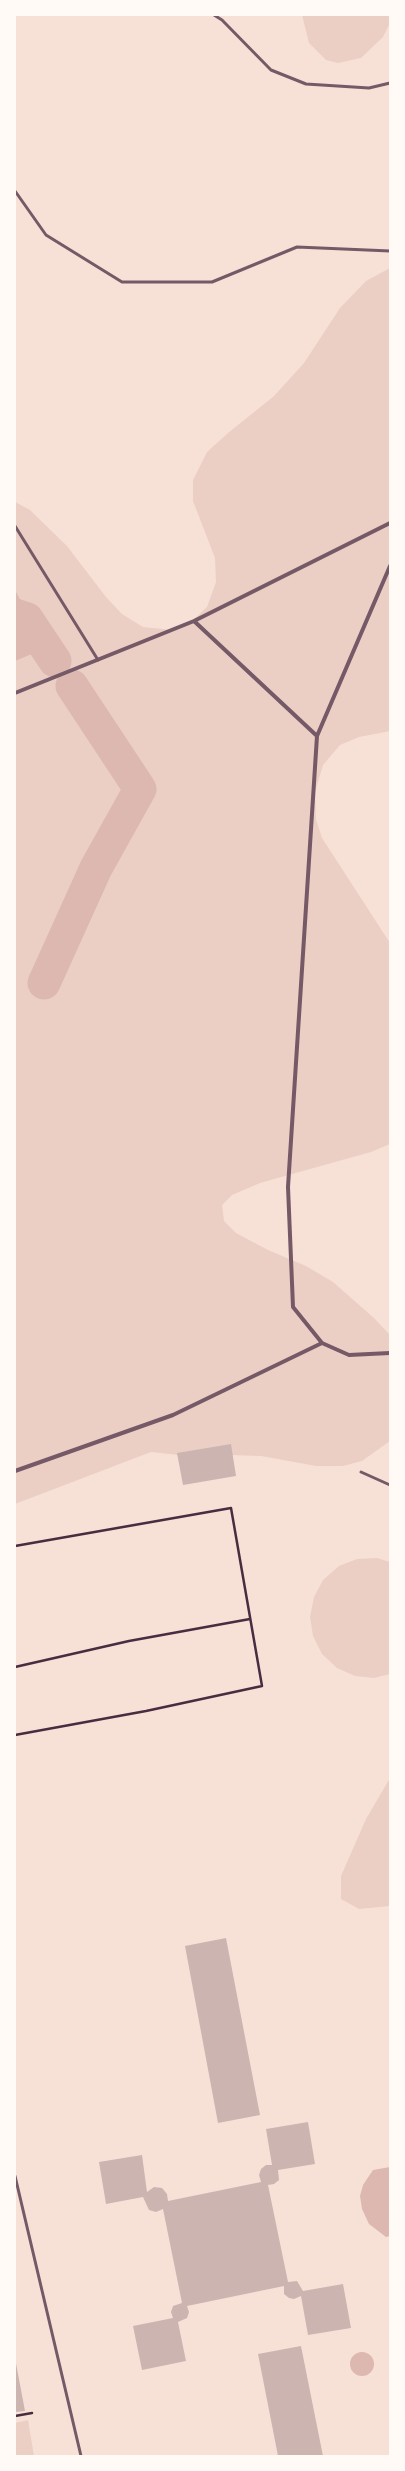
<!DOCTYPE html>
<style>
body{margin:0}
#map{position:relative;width:405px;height:2471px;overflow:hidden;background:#f7e1d7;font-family:Overpass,sans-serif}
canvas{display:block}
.frame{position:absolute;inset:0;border:16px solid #fffaf5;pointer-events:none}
</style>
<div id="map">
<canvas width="405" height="2471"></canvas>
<div class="frame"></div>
</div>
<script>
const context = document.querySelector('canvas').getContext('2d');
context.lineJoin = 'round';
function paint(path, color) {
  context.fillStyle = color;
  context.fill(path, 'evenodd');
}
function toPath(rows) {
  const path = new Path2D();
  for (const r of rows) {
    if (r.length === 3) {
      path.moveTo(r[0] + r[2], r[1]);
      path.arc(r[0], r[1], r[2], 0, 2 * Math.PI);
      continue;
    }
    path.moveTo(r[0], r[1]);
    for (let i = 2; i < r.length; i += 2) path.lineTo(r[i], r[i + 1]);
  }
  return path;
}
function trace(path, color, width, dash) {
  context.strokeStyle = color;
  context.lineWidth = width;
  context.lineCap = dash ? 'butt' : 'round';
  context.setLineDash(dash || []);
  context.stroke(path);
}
paint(toPath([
 [302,15,390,15,390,23,383,37,361,58,338,63,326,60,309,43],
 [390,268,390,731,359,737,340,745,323,765,315,792,316,819,322,838,390,943,390,1144,371,1152,260,1183,232,1195,222,1205,224,1221,236,1233,268,1250,306,1266,333,1282,374,1318,390,1335,390,1441,362,1461,343,1466,316,1466,261,1456,230,1455,206,1458,151,1452,15,1504,15,502,30,510,67,546,106,597,122,614,143,627,173,630,189,624,207,607,216,582,215,558,193,501,193,480,207,452,228,433,274,396,304,363,340,308,366,281],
 [377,1558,390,1562,390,1674,374,1678,355,1676,337,1668,322,1654,313,1636,310,1617,314,1597,323,1580,339,1566,357,1559],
 [390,1778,390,1906,359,1909,341,1899,341,1876,366,1819],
 [28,2420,34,2456,15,2456,15,2423]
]), '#ebcfc5');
paint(toPath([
 [15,590,46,648,15,661],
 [390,2167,390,2236,386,2237,369,2224,362,2209,360,2196,363,2185,373,2170],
 [362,2364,12]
]), '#dcb8b0');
trace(toPath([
 [15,615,27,619,55,661],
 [44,983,96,868,140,789,72,686]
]), '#dcb8b0', 33);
paint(toPath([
 [231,1444,236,1476,183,1485,177,1453],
 [226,1938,260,2115,218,2123,185,1946],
 [308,2122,315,2164,278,2170,279,2180,274,2184,268,2185,288,2282,297,2281,303,2291,343,2284,351,2328,308,2335,301,2296,294,2299,289,2298,284,2294,284,2286,187,2306,189,2312,187,2318,178,2322,186,2361,142,2370,133,2326,173,2318,171,2312,173,2306,182,2303,163,2209,156,2212,149,2210,143,2197,106,2204,99,2162,142,2155,147,2192,154,2187,162,2188,167,2194,168,2201,261,2182,259,2175,261,2169,266,2165,272,2165,266,2129],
 [301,2346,323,2456,278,2456,258,2354],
 [15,2358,25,2411,15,2412]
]), '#ccb4b1');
trace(toPath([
 [15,1546,231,1508,262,1686,146,1711,15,1735],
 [15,1667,129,1641,250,1619],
 [15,2416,32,2413]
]), '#4a2c40', 2.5);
trace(toPath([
 [214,15,222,20,271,70,306,84,369,88,390,83],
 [15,191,46,235,122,282,212,282,297,247,390,251],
 [15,526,98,660],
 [361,1472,390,1485],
 [15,2176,81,2456]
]), '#755966', 3);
trace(toPath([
 [194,621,317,736,288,1187,293,1307,322,1343,349,1355,390,1353],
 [15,693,194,621,390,523],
 [317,736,390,566],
 [15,1471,173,1415,322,1343]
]), '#755966', 4);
</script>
